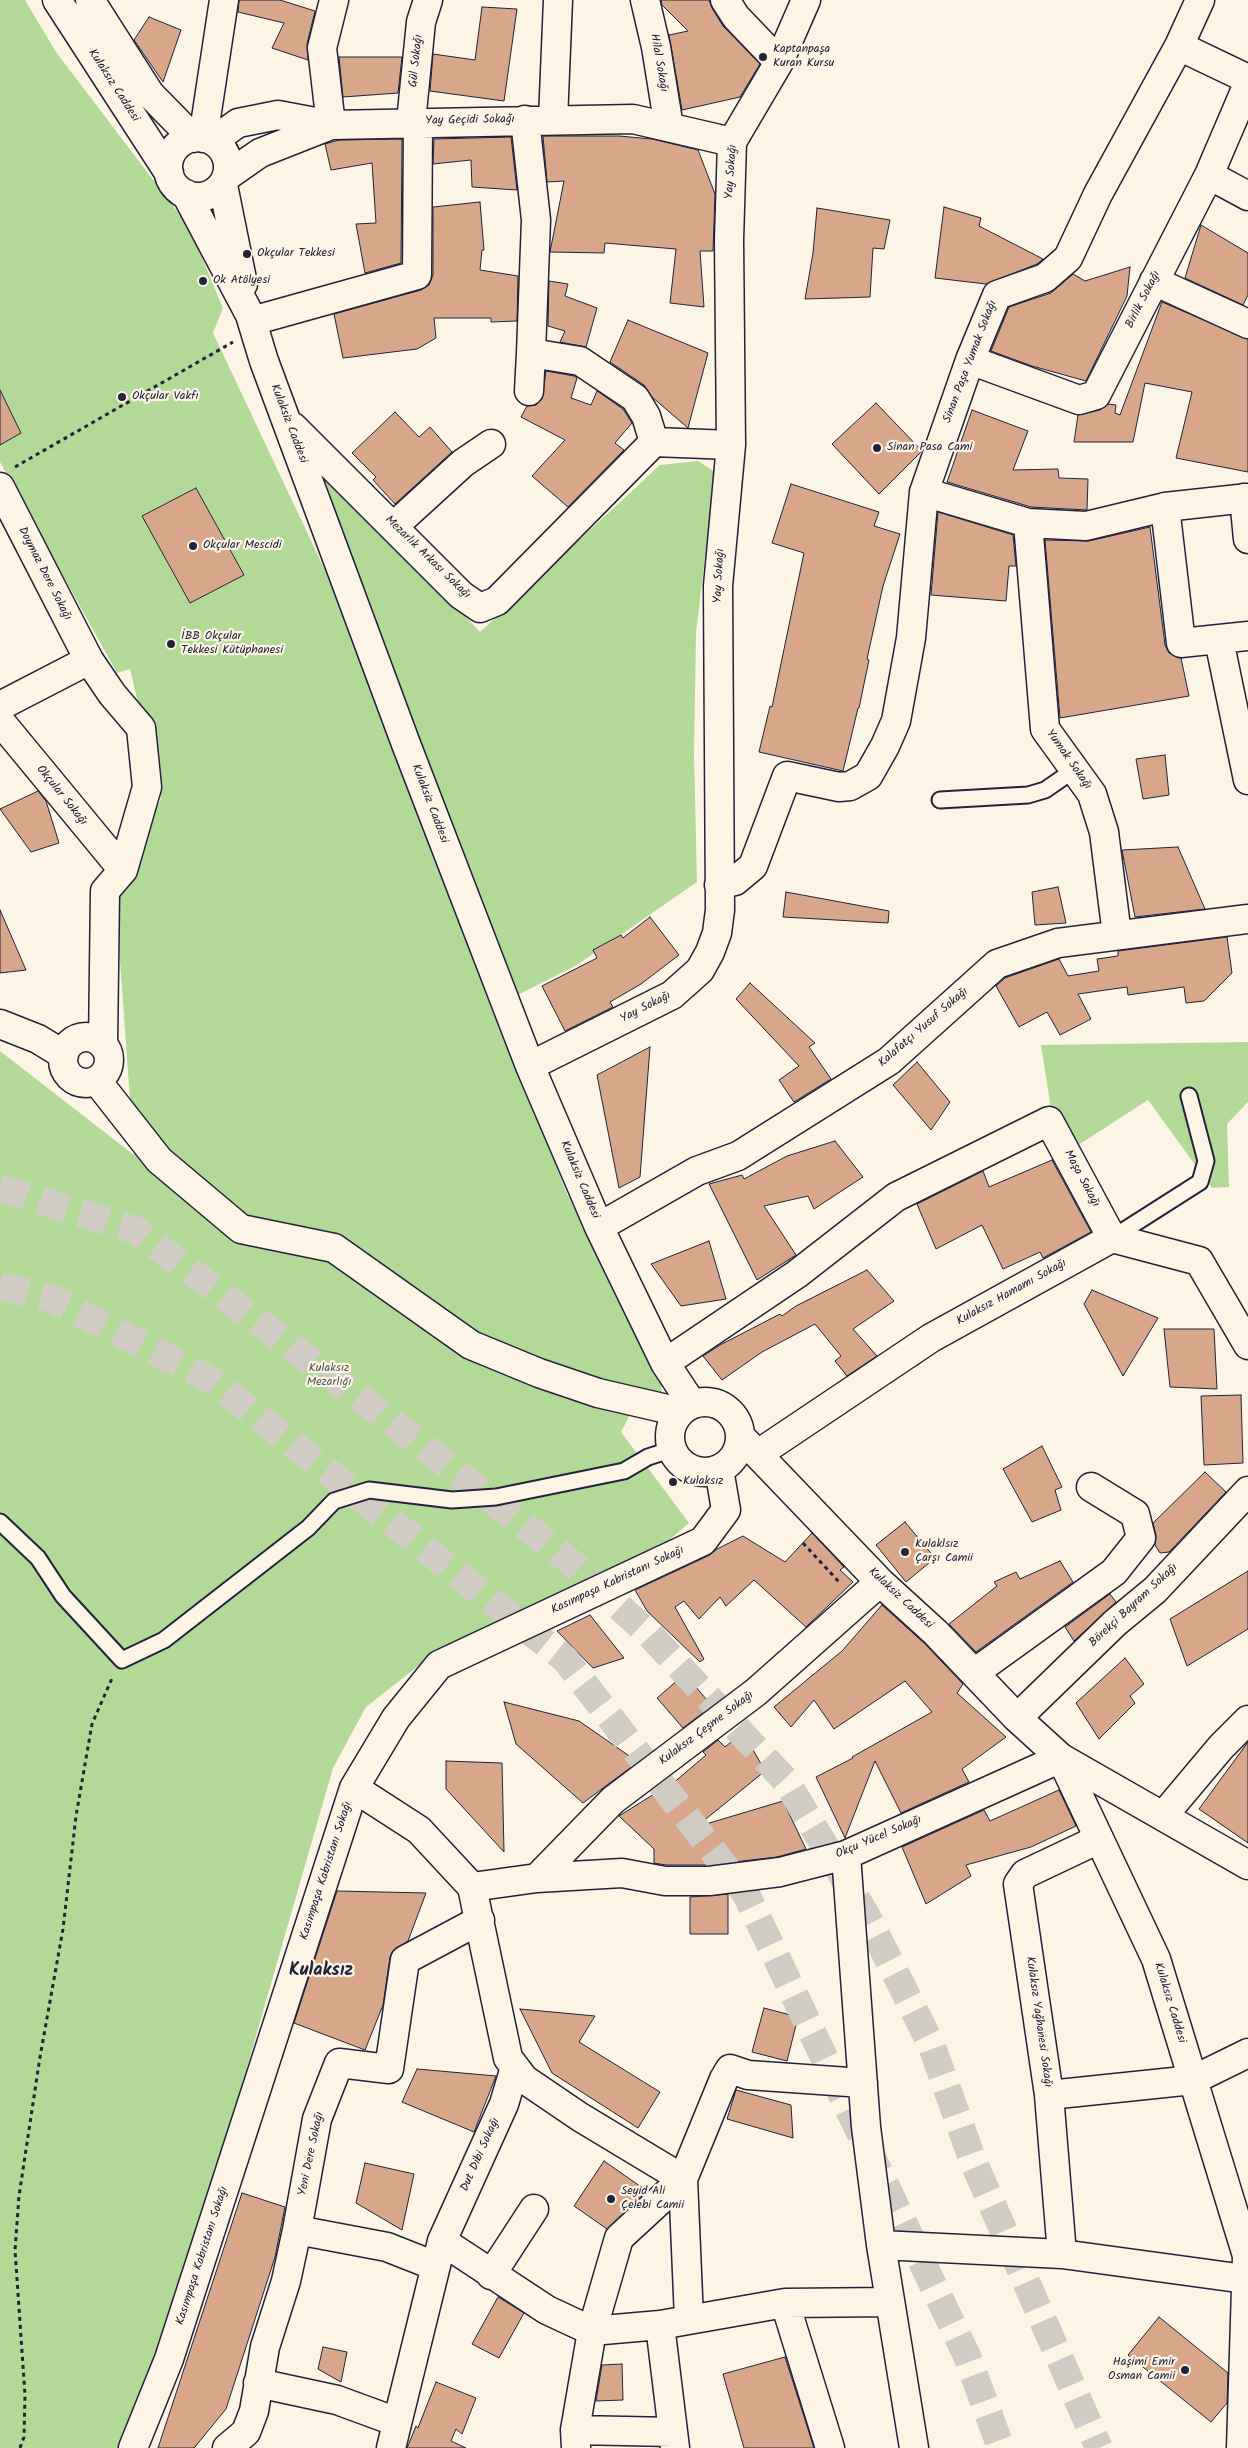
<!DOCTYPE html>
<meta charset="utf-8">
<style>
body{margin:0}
canvas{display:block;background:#fcf5e5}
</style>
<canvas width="1248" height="2448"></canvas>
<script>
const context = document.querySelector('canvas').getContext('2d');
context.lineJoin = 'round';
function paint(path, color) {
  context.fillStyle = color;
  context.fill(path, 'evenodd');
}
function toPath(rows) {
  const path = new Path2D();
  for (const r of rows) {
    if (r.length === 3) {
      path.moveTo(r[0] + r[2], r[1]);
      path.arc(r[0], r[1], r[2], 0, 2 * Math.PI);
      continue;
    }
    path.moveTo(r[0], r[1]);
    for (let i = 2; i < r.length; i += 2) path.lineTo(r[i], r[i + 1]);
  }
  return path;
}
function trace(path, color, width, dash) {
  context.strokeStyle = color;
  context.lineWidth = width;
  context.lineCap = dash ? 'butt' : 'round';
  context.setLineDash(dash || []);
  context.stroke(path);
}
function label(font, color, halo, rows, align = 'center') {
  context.font = font + ' Kalam,sans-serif';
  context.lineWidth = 4.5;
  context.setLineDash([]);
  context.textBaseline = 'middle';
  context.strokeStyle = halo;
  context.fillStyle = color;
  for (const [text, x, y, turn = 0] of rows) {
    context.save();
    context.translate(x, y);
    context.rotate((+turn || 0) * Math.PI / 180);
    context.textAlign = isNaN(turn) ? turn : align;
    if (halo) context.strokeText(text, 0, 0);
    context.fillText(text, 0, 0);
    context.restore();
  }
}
paint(toPath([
 [0,0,25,0,56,52,189,227,223,308,213,333,340,602,364,596,318,459,480,632,660,465,698,461,715,472,696,633,694,753,697,882,577,965,494,1007,567,1194,659,1367,662,1392,655,1402,631,1413,621,1432,689,1523,652,1555,476,1631,431,1656,366,1707,333,1768,164,2356,128,2448,0,2448,0,1051,134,1155,115,891,161,799,130,669,117,673,0,462],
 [1248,1042,1248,1102,1227,1124,1229,1187,1212,1188,1148,1100,1072,1149,1052,1116,1041,1045]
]), '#b2da96');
const building = toPath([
 [239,0,280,0,315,11,307,44,308,60,272,48,284,23,238,12,239,0],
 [661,0,709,0,712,8,723,26,760,64,740,97,682,110,669,35,688,31,662,5,661,0],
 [482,7,517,9,504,101,430,91,433,54,475,60,482,7],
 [149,17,181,30,163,82,134,40,149,17],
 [339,57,402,57,398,93,343,97,339,57],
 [543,136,619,136,652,139,698,150,715,194,713,251,700,251,704,307,670,303,676,249,605,243,604,253,550,252,564,181,547,182,543,136],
 [511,137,517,190,472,187,471,160,433,164,434,139,511,137],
 [402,139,401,263,365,273,356,224,376,223,372,163,331,170,325,144,339,140,402,139],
 [480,202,484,250,482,250,480,270,518,276,517,321,491,322,491,318,434,318,436,338,417,349,343,358,334,314,421,290,429,285,433,275,433,207,480,202],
 [944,207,981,218,979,226,1043,259,1037,264,986,284,935,278,944,207],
 [817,208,890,220,884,249,873,248,870,297,805,299,813,253,817,208],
 [1201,225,1248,253,1248,295,1243,305,1185,278,1201,225],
 [1130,267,1127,296,1086,381,1032,366,991,351,1009,307,1051,293,1073,274,1085,281,1130,267],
 [549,281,568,284,565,296,597,308,586,347,560,342,565,331,548,326,549,281],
 [1162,302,1248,339,1248,472,1176,458,1192,392,1145,383,1133,442,1074,442,1078,415,1100,410,1108,404,1116,405,1115,413,1120,415,1162,302],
 [628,320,708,353,688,428,652,397,644,385,610,362,628,320],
 [546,371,574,376,577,378,571,398,591,405,597,391,623,409,632,423,615,443,624,450,568,507,532,476,565,440,521,417,527,406,536,405,542,399,546,371],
 [0,390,21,433,0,445,0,390],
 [876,403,922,451,879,494,832,444,876,403],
 [972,410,1028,431,1013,470,1058,469,1059,478,1088,479,1087,510,1031,507,947,482,972,410],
 [395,412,419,437,430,427,452,452,395,504,373,480,376,477,352,453,395,412],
 [791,484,879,512,874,526,900,534,883,586,867,659,869,660,859,708,858,708,843,771,759,752,770,706,772,707,804,553,772,543,791,484],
 [196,488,244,575,190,603,142,516,196,488],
 [938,512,1013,535,1016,566,1009,566,1006,601,931,595,938,512],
 [1150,527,1165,645,1169,653,1181,658,1189,696,1060,718,1045,540,1089,541,1150,527],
 [1165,755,1169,795,1143,799,1136,759,1165,755],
 [38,791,46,801,59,843,31,852,0,809,38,791],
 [1178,847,1205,909,1135,917,1122,850,1178,847],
 [1058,887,1066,923,1035,925,1032,892,1058,887],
 [786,892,889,911,888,923,783,917,786,892],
 [0,910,26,970,0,973,0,910],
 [650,917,679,955,641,984,610,1002,613,1007,565,1031,542,986,597,958,593,950,621,935,623,938,650,917],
 [1227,937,1232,973,1204,1001,1186,1003,1184,987,1128,995,1127,987,1078,994,1091,1019,1060,1035,1047,1012,1019,1027,996,986,1005,978,1059,959,1068,976,1099,971,1097,959,1118,956,1118,951,1227,937],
 [750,983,815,1043,809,1047,831,1079,794,1102,779,1080,799,1066,736,999,750,983],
 [650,1047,640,1177,619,1188,597,1075,650,1047],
 [917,1062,950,1102,931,1130,893,1085,917,1062],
 [835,1141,863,1177,814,1209,808,1196,764,1206,796,1255,757,1280,709,1184,742,1175,744,1179,787,1156,835,1141],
 [1052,1160,1091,1232,1043,1258,1040,1252,1003,1269,982,1225,936,1249,917,1204,983,1171,989,1187,1052,1160],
 [709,1241,726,1299,681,1306,651,1264,709,1241],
 [867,1270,894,1301,853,1329,877,1356,847,1376,835,1361,841,1356,815,1324,762,1352,722,1380,703,1356,720,1345,780,1314,782,1316,796,1306,867,1270],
 [1092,1290,1158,1318,1123,1376,1084,1304,1092,1290],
 [1164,1329,1214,1329,1217,1389,1170,1387,1164,1329],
 [1241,1395,1243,1463,1204,1465,1201,1396,1241,1395],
 [1042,1446,1062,1487,1055,1490,1061,1510,1032,1522,1003,1469,1042,1446],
 [1205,1472,1226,1492,1169,1552,1160,1553,1155,1545,1156,1535,1153,1523,1205,1472],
 [905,1522,935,1558,906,1582,876,1545,905,1522],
 [812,1533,844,1567,840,1570,853,1582,806,1627,754,1580,726,1606,720,1597,699,1619,684,1601,675,1607,704,1659,700,1662,647,1611,635,1590,710,1555,717,1549,743,1536,785,1562,812,1533],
 [1060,1561,1073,1582,976,1652,949,1624,997,1586,994,1582,1016,1572,1020,1579,1060,1561],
 [1248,1571,1248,1629,1187,1666,1170,1619,1248,1571],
 [1110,1594,1116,1602,1074,1641,1065,1627,1110,1594],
 [882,1605,925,1644,963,1684,957,1693,1006,1737,962,1769,969,1782,901,1813,875,1761,845,1838,816,1777,853,1758,852,1757,932,1712,905,1681,834,1729,814,1700,791,1727,774,1707,842,1651,882,1605],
 [590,1615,624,1658,593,1668,557,1631,590,1615],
 [1125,1658,1144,1684,1130,1696,1135,1703,1099,1739,1076,1703,1125,1658],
 [685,1674,712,1706,683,1728,657,1698,685,1674],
 [504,1702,579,1721,638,1762,583,1803,516,1744,504,1702],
 [743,1732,765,1771,696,1827,783,1801,806,1849,777,1857,708,1865,666,1865,654,1863,654,1849,619,1816,662,1789,664,1791,706,1755,703,1752,718,1740,725,1747,743,1732],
 [1248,1742,1248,1843,1199,1809,1248,1742],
 [446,1761,502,1763,504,1852,446,1789,446,1761],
 [1059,1790,1076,1826,1031,1847,966,1865,971,1876,926,1904,902,1847,984,1810,990,1821,1059,1790],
 [337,1891,426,1893,408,1941,393,1951,390,1957,383,2005,365,2050,294,2023,337,1891],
 [728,1894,728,1934,690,1934,690,1897,728,1894],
 [764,2008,798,2017,787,2061,752,2052,764,2008],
 [520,2009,595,2016,579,2042,660,2092,638,2128,552,2073,520,2009],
 [417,2069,496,2076,474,2132,402,2102,417,2069],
 [736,2090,791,2105,793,2138,727,2119,736,2090],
 [604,2161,647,2191,607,2229,574,2206,604,2161],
 [365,2163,414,2174,402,2230,356,2203,365,2163],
 [242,2193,285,2207,275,2257,226,2409,194,2448,158,2448,242,2193],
 [498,2297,524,2313,499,2358,472,2344,498,2297],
 [1159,2317,1228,2373,1227,2403,1211,2422,1128,2355,1159,2317],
 [323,2347,347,2352,341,2382,318,2369,323,2347],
 [785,2357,814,2448,744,2448,723,2374,785,2357],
 [622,2364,623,2400,596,2401,602,2365,622,2364],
 [436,2382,476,2398,462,2434,456,2429,451,2441,466,2448,407,2448,416,2426,418,2428,436,2382]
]);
paint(building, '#d8a78a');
trace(building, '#22223b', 1);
trace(toPath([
 [0,1188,135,1230,383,1415,572,1563,650,1635,786,1781,866,1915,931,2044,973,2161,1099,2448],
 [0,1286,53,1299,213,1381,565,1659,746,1894,967,2356,1001,2448]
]), '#d0cbc3', 28, [28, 14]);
const lane = toPath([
 [940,800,1028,795,1045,790,1074,770],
 [1112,1238,1200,1182,1206,1161,1189,1096],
 [0,1522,38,1558,63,1596,122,1660,164,1640,308,1528,334,1501,369,1490,452,1500,496,1497,624,1471,648,1457,673,1449]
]);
const street = toPath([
 [57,0,169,173],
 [90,0,150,94,193,138],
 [645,0,656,47,669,127],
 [725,0,736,17,779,62],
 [1179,46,1248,79],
 [525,120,536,220,531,353,580,361,635,398,646,416,654,442],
 [553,120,558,0],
 [411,122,421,22,428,0],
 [198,167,30],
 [203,138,224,0],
 [213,141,238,123,278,115,331,125,633,119,732,142],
 [1209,175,1248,196],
 [227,176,260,153,331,125,322,48,334,0],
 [223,185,243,284],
 [186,194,250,315,264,361,406,744,530,1066,599,1227,665,1363,692,1404],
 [1154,281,1248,324],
 [252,321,417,275,418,122],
 [970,360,1079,400,1096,395,1209,175,1248,84],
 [529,391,531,353],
 [293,427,461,595,480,608,497,601,654,442,731,445],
 [0,487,89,660,112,694,141,728,147,787,123,870,105,891,103,1045],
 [924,492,1028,523,1086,526,1165,507,1248,498],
 [1244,498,1248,539],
 [1165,507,1181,643,1248,636],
 [1028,523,1045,729,1092,794,1104,832,1117,935],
 [394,526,463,463,491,444],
 [1219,640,1248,780],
 [0,706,89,660],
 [0,721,123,870],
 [719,885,735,881,753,866,787,776,839,787,850,786,868,776,885,746,896,721,911,638,924,492,970,360,997,295,1045,278,1068,258,1098,194,1179,46,1200,0],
 [0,1024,38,1039,64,1055],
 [86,1060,23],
 [530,1066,672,995,700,970,710,952,717,933,720,910,718,586,731,445,729,240,732,142,779,62,806,0],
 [97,1081,159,1160,241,1229,334,1248,471,1345,539,1373,598,1393,680,1412],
 [599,1227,697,1171,738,1156,889,1061,997,964,1058,943,1248,919],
 [665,1363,797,1274,896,1197,1049,1121,1112,1238],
 [705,1437,35],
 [741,1437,880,1582,936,1633,1017,1718,1061,1758,1248,1865],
 [758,1454,931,1338,1112,1238,1199,1261,1248,1345],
 [974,1673,1114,1572,1141,1538,1135,1514,1091,1487],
 [1017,1718,1115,1623,1155,1590,1248,1491],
 [354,1788,419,1830,472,1887,508,2058,524,2079,580,2117,683,2179],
 [1163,1816,1221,1747,1248,1720],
 [846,1855,866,2127,881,2245,914,2448],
 [537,1878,613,1800,756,1692,880,1582],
 [472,1887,537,1878,622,1873,665,1881,709,1881,780,1872,846,1855,1061,1758],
 [1049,2095,1193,2080,1248,2053],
 [683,2179,689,2319],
 [297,2230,387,2247,435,2266],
 [442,2241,547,2310,592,2331,660,2325,785,2303,890,2302],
 [881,2245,1062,2254,1245,2279],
 [1062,2254,1049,2095,1018,1884,1025,1874,1099,1839],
 [491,2275,534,2209],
 [785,2303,830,2448],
 [660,2325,675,2448],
 [258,2383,337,2400,397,2422],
 [575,2430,673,2432],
 [133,2448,169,2359,354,1788,396,1718,439,1665,703,1541,726,1510,719,1469],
 [227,2448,246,2432,254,2411,265,2347,286,2281,297,2230,317,2119,339,2063,389,2069,405,1960,480,1920],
 [391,2448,442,2241,504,2104,515,2067],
 [576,2448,575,2430,592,2331,619,2238,683,2179,724,2079,730,2069,748,2075,863,2083]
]);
const secondary = toPath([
 [1061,1758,1156,1959,1248,2259],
 [1241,2448,1247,2257]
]);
trace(lane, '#22223b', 19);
trace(street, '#22223b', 31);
trace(secondary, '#22223b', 31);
trace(toPath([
 [15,467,233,342],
 [803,1543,840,1583],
 [20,2448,24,2437,25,2395,15,2250,19,2196,40,2057,63,1929,76,1816,92,1724,113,1676]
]), '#22223b', 3, [4, 4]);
trace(lane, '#fcf5e5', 15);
trace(street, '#fcf5e5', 28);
trace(secondary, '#fcf5e5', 28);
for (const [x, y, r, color] of [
 [763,57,5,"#22223b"],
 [247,254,5,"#22223b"],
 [203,281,5,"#22223b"],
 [122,397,5,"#22223b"],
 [877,448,5,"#22223b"],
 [193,546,5,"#22223b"],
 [171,644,5,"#22223b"],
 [673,1482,5,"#22223b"],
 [905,1552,5,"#22223b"],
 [611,2199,5,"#22223b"],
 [1185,2370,5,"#22223b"]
]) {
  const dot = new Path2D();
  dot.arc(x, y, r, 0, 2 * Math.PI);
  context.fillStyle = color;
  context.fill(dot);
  trace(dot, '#fcf5e5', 2);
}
label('12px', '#22223b', '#fcf5e5', [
 ["Kaptanpaşa",773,50],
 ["Kuran Kursu",773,64],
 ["Okçular Tekkesi",257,254],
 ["Ok Atölyesi",213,281],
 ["Okçular Vakfı",132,397],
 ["Sinan Pasa Cami",887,448],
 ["Okçular Mescidi",203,546],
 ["İBB Okçular",181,637],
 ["Tekkesi Kütüphanesi",181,651],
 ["Kulaksız",683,1482],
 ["Kulaklsız",915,1545],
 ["Çarşı Camii",915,1559],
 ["Seyid Ali",621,2192],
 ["Çelebi Camii",621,2206],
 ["Haşimi Emir",1175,2363,"right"],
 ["Osman Camii",1175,2377,"right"]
], 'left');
label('12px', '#22223b', '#fcf5e5', [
 ["Gül Sokağı",417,61,-84],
 ["Hilal Sokağı",658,63,80],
 ["Kulaksız Caddesi",113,86,57],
 ["Yay Geçidi Sokağı",470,121,-1],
 ["Yay Sokağı",732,172,-86],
 ["Birlik Sokağı",1144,300,-63],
 ["Sinan Paşa Yumak Sokağı",971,362,-69],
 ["Kulaksiz Caddesi",288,424,69],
 ["Mezarlık Arkası Sokağı",427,558,44],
 ["Doymaz Dere Sokağı",44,574,63],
 ["Yay Sokağı",720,576,-87],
 ["Yumak Sokağı",1068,760,55],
 ["Okçular Sokağı",61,796,51],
 ["Kulaksiz Caddesi",429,804,69],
 ["Yay Sokağı",646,1008,-27],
 ["Kalafatçı Yusuf Sokağı",924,1028,-41],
 ["Maşa Sokağı",1081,1179,62],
 ["Kulaksiz Caddesi",579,1180,67],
 ["Kulaksız Hamamı Sokağı",1012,1293,-29],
 ["Kasımpaşa Kabristanı Sokağı",618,1581,-25],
 ["Kulaksiz Caddesi",900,1599,43],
 ["Börekçi Bayram Sokağı",1134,1606,-43],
 ["Kulaksız Çeşme Sokağı",707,1729,-37],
 ["Okçu Yücel Sokağı",879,1838,-23],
 ["Kasımpaşa Kabristanı Sokağı",327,1871,-72],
 ["Kulaksız Caddesi",1169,2003,73],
 ["Kulaksız Yağhanesi Sokağı",1038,2022,82],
 ["Yeni Dere Sokağı",312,2154,-78],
 ["Dut Dibi Sokağı",481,2155,-66],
 ["Kasımpaşa Kabristanı Sokağı",203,2256,-72]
]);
label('12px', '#4d5956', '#fcf5e5', [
 ["Kulaksız",329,1369],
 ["Mezarlığı",329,1383]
]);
label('bold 18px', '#22223b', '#fcf5e5', [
 ["Kulaksız",321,1972]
]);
</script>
